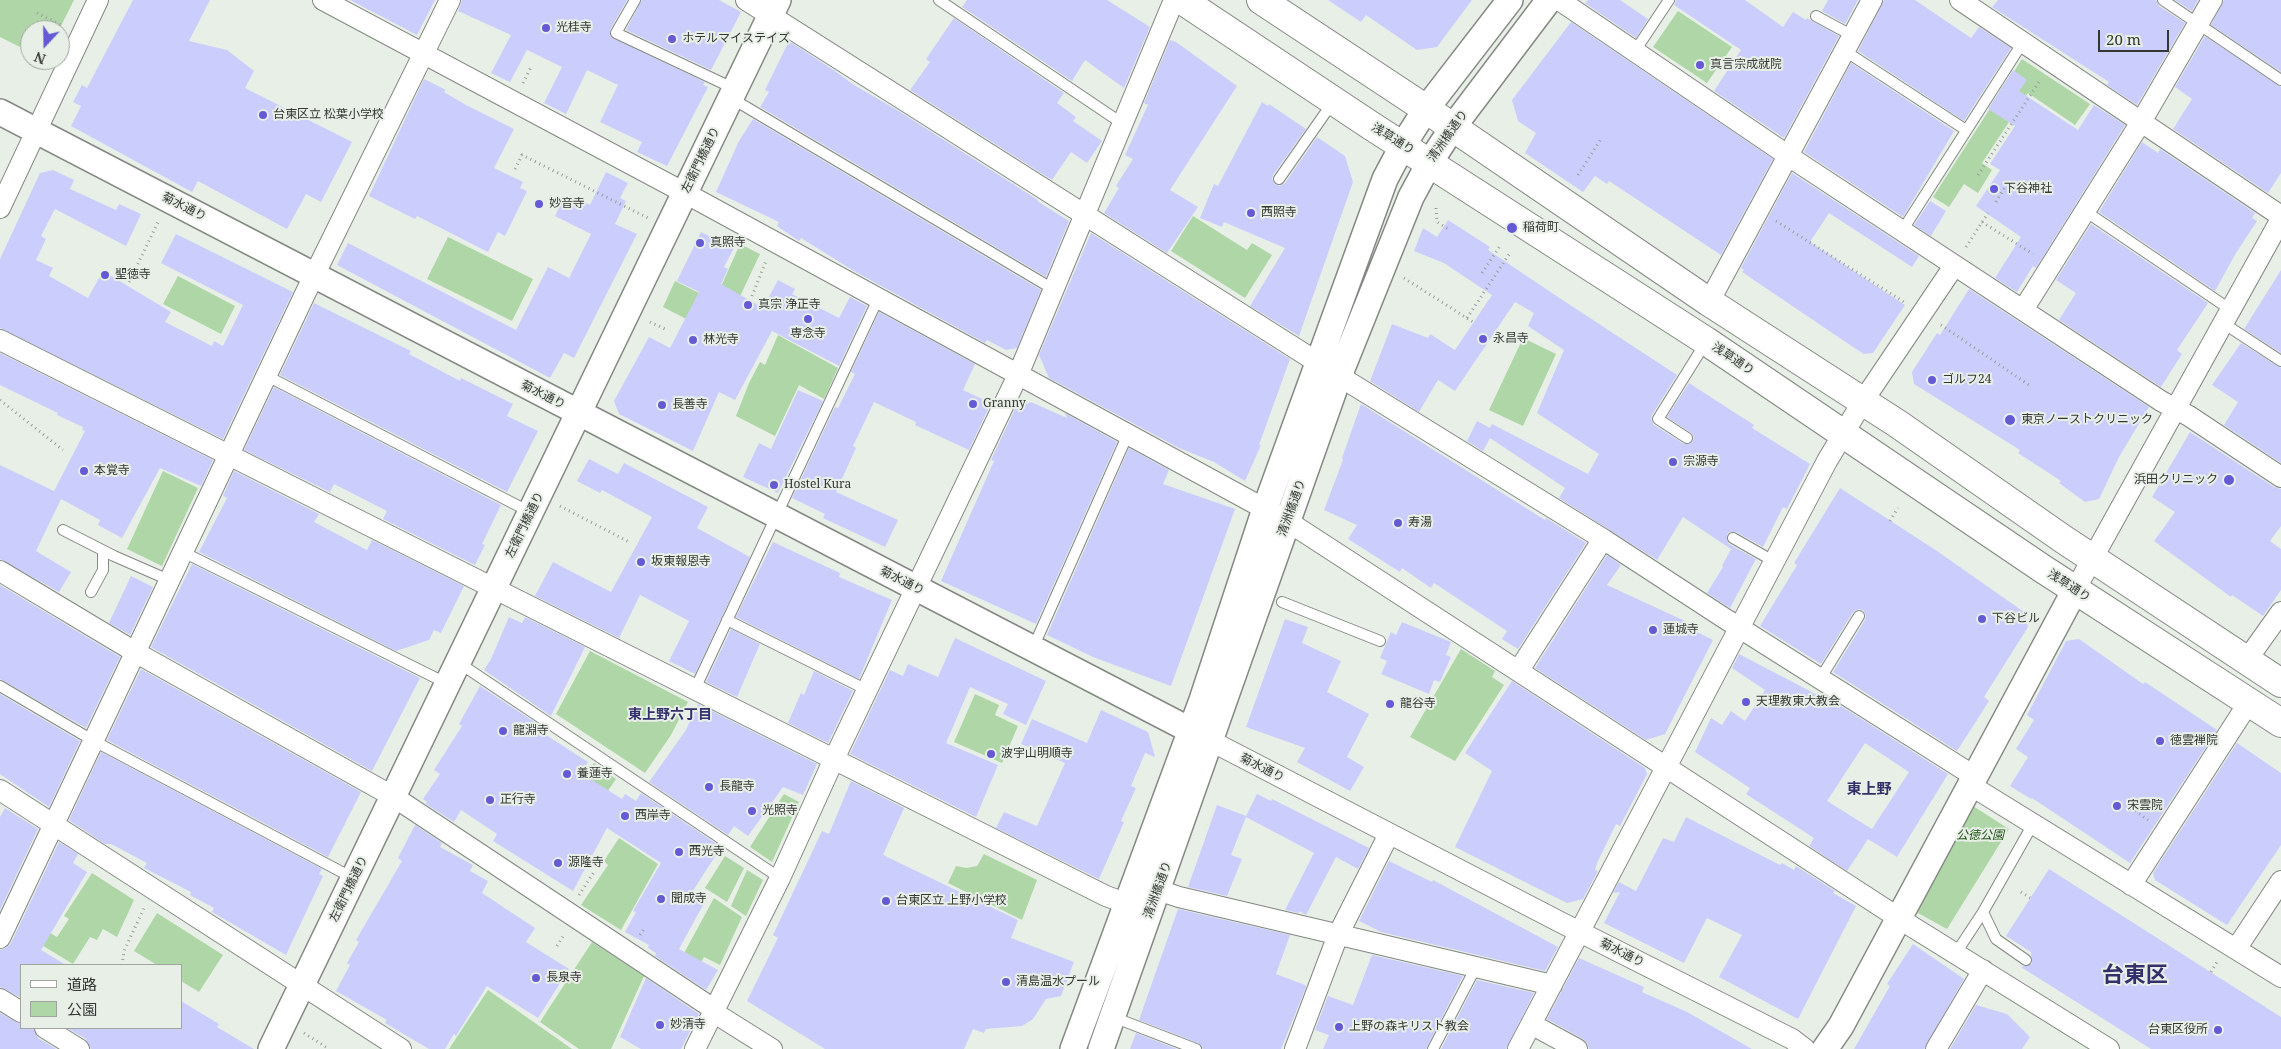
<!DOCTYPE html>
<meta charset="utf-8">
<style>
body{margin:0}
#map{position:relative;width:2281px;height:1049px;overflow:hidden;background:#e8efe7;font-family:"Noto Serif","Noto Sans JP",serif}
canvas{display:block}
.legend{position:absolute;left:20px;top:964px;width:162px;height:65px;box-sizing:border-box;background:#e8efe7;border:1px solid #a0a59f;margin:0;padding:6px 9px;list-style:none;font-size:15px;color:#343734}
.legend li{display:flex;align-items:center;gap:10px;height:25px}
.legend b{width:25px;border:1px solid #a0a59f}
.north{position:absolute;left:20px;top:20px;width:50px;height:50px;box-sizing:border-box;background:#e8efe7;border:1px solid #a0a59f;border-radius:50%;rotate:201deg;font-size:14px;font-weight:700;line-height:20px;text-align:center;color:#343734}
.north::after{content:'';display:block;margin:auto;width:18px;height:22px;background:#655ad3;clip-path:polygon(50% 0,100% 100%,50% 72%,0 100%)}
.scale{position:absolute;left:2098px;top:30px;width:71px;height:22px;box-sizing:border-box;border:2px solid #343734;border-top:0;padding-left:6px;font-size:15px;line-height:18px;white-space:nowrap;color:#343734;-webkit-text-stroke:4px #e8efe7;paint-order:stroke}
</style>
<div id="map">
<canvas width="2281" height="1049"></canvas>
<ul class="legend">
<li><b style="height:6px;background:#fff"></b>道路</li>
<li><b style="height:14px;background:#afd6a7"></b>公園</li>
</ul>
<div class="north">N</div>
<div class="scale">20 m</div>
</div>
<script>
const context = document.querySelector('canvas').getContext('2d');
context.lineJoin = 'round';
function paint(path, color) {
  context.fillStyle = color;
  context.fill(path, 'evenodd');
}
function toPath(rows) {
  const path = new Path2D();
  for (const r of rows) {
    path.moveTo(r[0], r[1]);
    for (let i = 2; i < r.length; i += 2) path.lineTo(r[i], r[i + 1]);
  }
  return path;
}
function trace(path, color, width, dash) {
  context.strokeStyle = color;
  context.lineWidth = width;
  context.lineCap = dash ? 'butt' : 'round';
  context.setLineDash(dash || []);
  context.stroke(path);
}
function label(font, color, halo, rows, align = 'center') {
  context.font = font + ' "Noto Serif","Noto Sans JP",serif';
  context.lineWidth = 4;
  context.setLineDash([]);
  context.textBaseline = 'middle';
  context.strokeStyle = halo;
  context.fillStyle = color;
  for (const [text, x, y, turn = 0] of rows) {
    context.save();
    context.translate(x, y);
    context.rotate((+turn || 0) * Math.PI / 180);
    context.textAlign = isNaN(turn) ? turn : align;
    if (halo) context.strokeText(text, 0, 0);
    context.fillText(text, 0, 0);
    context.restore();
  }
}
paint(toPath([
 [0,0,74,0,59,30,30,30,30,52,0,37],
 [1678,11,1732,47,1707,83,1653,47],
 [2022,59,2090,104,2075,125,2028,93,1982,163,1992,170,1978,193,1964,184,1949,207,1933,197],
 [1193,216,1247,250,1252,243,1272,255,1245,298,1171,251],
 [448,237,533,279,512,321,427,279],
 [740,244,760,254,734,309,715,300],
 [178,276,235,306,221,334,163,304],
 [675,281,733,310,721,337,663,307],
 [778,335,838,368,824,399,799,385,775,436,736,416,749,383,760,362,765,365],
 [1523,338,1556,354,1523,426,1489,410],
 [163,471,198,488,162,566,127,549],
 [1461,649,1495,671,1492,677,1504,685,1455,761,1410,737],
 [590,651,688,702,671,735,645,773,556,714],
 [975,694,999,705,995,715,1018,726,1002,763,954,742],
 [594,763,616,779,592,814,569,799],
 [784,794,799,802,772,862,750,847],
 [1973,806,2009,829,1947,929,1918,913,1919,904],
 [619,838,658,864,621,930,581,905,608,865,604,861],
 [984,854,1037,880,1022,920,948,883,956,866,966,868,977,866],
 [725,856,744,868,727,902,705,888],
 [747,870,763,880,746,916,731,906],
 [92,873,134,900,117,937,103,929,97,940,90,937,73,964,35,941,42,928,57,937,69,919,64,916],
 [714,898,742,917,720,965,704,957,693,977,677,966],
 [157,913,223,955,199,992,181,981,181,965,157,965,134,951],
 [592,942,644,976,611,1049,579,1049,540,1022],
 [488,990,572,1049,449,1049]
]), '#afd6a7');
paint(toPath([
 [133,0,210,0,189,41,227,50,254,71,245,88,352,142,321,202,306,194,287,229,198,181,192,192,71,126,81,106,73,102,82,85,87,88],
 [350,0,435,0,417,35],
 [462,0,627,0,610,30,611,37,705,82,703,85,708,87,667,166,637,152,642,142,600,122,618,85,587,70,566,114,544,103,562,67,527,50,510,82,491,73,511,35,458,11],
 [642,0,719,0,741,12,711,70,626,30],
 [967,0,1107,0,1150,27,1124,88,1085,60,1072,81,962,7],
 [1328,0,1472,0,1437,47,1417,50,1366,15,1361,22],
 [1588,0,1620,0,1648,19,1636,38,1585,3],
 [1676,0,1745,0,1783,27,1793,12,1806,20,1807,18,1839,36,1784,138,1714,91,1741,50,1674,5],
 [1828,0,1858,0,1845,24,1822,11],
 [1884,0,1915,0,1971,38,1979,27,2011,48,1964,121,1858,51],
 [1998,0,2156,0,2159,6,2185,23,2137,105,2107,85,2109,82,1992,7],
 [2175,0,2198,0,2192,11],
 [2224,0,2281,0,2281,72,2211,25],
 [954,18,1064,93,1057,103,1076,117,1073,121,1102,141,1087,163,1071,152,1052,180,910,90,930,62,926,59],
 [1571,22,1773,159,1721,255,1609,181,1607,184,1595,176,1583,192,1525,153,1536,133,1518,121,1512,100],
 [2205,36,2281,87,2281,173,2268,193,2173,129,2192,99,2175,87],
 [1170,40,1176,42,1237,86,1170,190,1198,207,1167,253,1104,213,1119,188,1116,186,1133,159,1125,155,1148,105,1144,103],
 [789,41,835,71,854,85,897,110,1038,200,1037,201,1069,221,1046,277,760,107,769,92,765,90],
 [1851,63,1954,131,1903,217,1804,152],
 [2013,70,2027,80,2019,91,2078,130,2094,105,2125,125,2036,268,2033,266,2017,292,1995,278,2021,237,1976,206,2000,170,1990,164,2015,126,1988,109],
 [424,79,446,90,444,92,466,105,514,129,494,168,523,182,520,188,527,191,505,236,498,232,488,252,417,216,415,219,369,196],
 [1262,102,1268,106,1269,104,1306,129,1273,175,1272,179,1275,184,1279,186,1285,183,1317,137,1345,156,1353,182,1299,336,1250,306,1285,248,1224,222,1222,227,1200,218,1214,184,1218,186],
 [753,119,1041,290,1017,348,1006,350,987,340,985,343,854,271,801,238,799,241,777,226,779,222,716,192,739,141],
 [2142,142,2158,153,2160,149,2255,213,2252,218,2257,221,2236,253,2215,291,2099,212],
 [53,170,74,180,70,189,116,210,119,204,141,214,126,246,55,209,41,236,46,239,36,260,53,268,49,276,88,298,103,271,171,312,165,322,212,346,214,341,223,346,243,305,161,263,176,234,293,292,223,439,0,328,0,259,40,173],
 [606,172,628,183,620,198,626,201,615,224,637,234,574,358,564,353,550,378,337,265,348,243,516,330,548,267,569,278,591,234,555,216,564,198,568,200,570,195,590,205],
 [1792,173,1919,256,1912,267,1829,213,1810,242,1905,305,1873,353,1864,354,1853,347,1742,272,1744,270,1741,268],
 [1930,201,1946,211,1931,236,1914,225],
 [1448,220,1490,247,1488,250,1561,299,1677,375,1652,415,1651,419,1654,425,1684,444,1692,442,1694,438,1691,433,1667,417,1689,383,1754,425,1752,428,1810,464,1787,509,1783,507,1763,547,1736,532,1730,532,1727,535,1729,544,1756,559,1730,608,1707,593,1723,567,1722,566,1731,549,1683,517,1657,560,1559,498,1565,488,1490,438,1483,451,1467,441,1477,421,1490,428,1492,424,1588,474,1599,454,1537,413,1564,350,1528,326,1534,313,1515,302,1455,391,1438,380,1419,412,1370,381,1392,324,1428,338,1430,334,1455,350,1492,295,1444,263,1414,251,1423,228,1437,237],
 [2091,224,2208,303,2177,350,2182,354,2161,387,2059,320,2076,293,2056,280],
 [701,232,734,248,724,267,728,269,721,284,763,308,778,280,795,289,792,294,839,318,850,297,867,306,839,366,772,331,735,400,719,392,693,451,619,414,614,401,649,337,670,348,699,292,677,281],
 [1091,233,1290,359,1259,445,1261,445,1245,481,1214,462,1179,448,1049,378,1039,355],
 [2281,270,2281,353,2244,329],
 [1969,289,2149,407,2119,457,2099,499,2085,502,2059,483,2061,481,2018,453,2020,450,1914,384,1912,372,1937,333,1940,335],
 [314,303,411,351,409,354,460,381,461,378,513,404,507,416,538,431,507,492,280,375],
 [879,312,975,364,963,390,991,403,969,450,915,425,916,422,874,402,853,446,856,448,836,492,898,520,885,547,823,518,825,514,792,498,835,407,838,408,855,374,851,372],
 [2241,343,2281,368,2281,463,2224,425,2238,402,2212,385],
 [0,353,213,460,201,486,160,468,122,538,98,525,100,520,61,499,36,551,71,572,59,592,0,559,0,465,54,491,85,431,82,430,83,427,57,415,58,413,0,385],
 [274,387,501,505,482,544,485,545,475,565,383,519,387,511,334,484,330,492,244,450],
 [798,390,823,401,778,493,743,477,759,443,771,449],
 [1031,402,1067,418,1065,413,1117,442,1036,624,941,581,994,461,991,460,1015,409],
 [1361,404,1545,520,1546,518,1586,543,1518,649,1502,639,1507,631,1434,583,1431,588,1402,568,1400,572,1348,539,1357,525,1324,510,1343,460,1342,458],
 [2190,432,2274,487,2281,489,2281,526,2270,541,2281,549,2281,590,2263,616,2232,595,2231,597,2154,541,2175,512,2152,497],
 [1129,448,1169,470,1163,484,1235,509,1171,686,1093,657,1047,635],
 [589,459,618,474,624,463,708,507,697,528,750,557,695,674,669,661,689,621,640,595,619,638,535,596,553,562,611,592,652,517,602,490,600,493,577,481],
 [234,471,319,514,314,522,367,550,372,540,464,586,441,633,434,630,429,640,396,651,199,552,227,498,223,496],
 [1840,488,1937,551,2024,612,2028,627,1984,697,1989,701,1957,751,1833,672,1865,620,1866,616,1863,610,1859,609,1853,612,1821,664,1760,626,1797,565,1794,563],
 [773,542,840,573,839,577,892,600,859,679,736,617],
 [1607,555,1621,565,1607,585,1685,621,1683,625,1713,640,1665,734,1646,740,1535,668],
 [192,564,420,678,372,771,151,647],
 [131,576,153,587,130,635,109,623],
 [0,585,120,657,86,728,0,679],
 [509,617,522,623,525,617,585,647,551,716,484,670,491,659],
 [1285,619,1308,627,1302,643,1341,661,1327,692,1369,714,1347,757,1364,767,1350,791,1297,762,1305,748,1246,727],
 [1402,622,1451,642,1446,655,1451,657,1440,682,1434,680,1429,694,1381,674,1387,661,1380,658,1391,632,1396,635],
 [731,629,760,644,737,697,706,682],
 [955,638,1046,681,1026,725,1003,714,1008,704,970,687,946,743,998,765,976,817,850,754,890,670,903,676,908,664,938,677],
 [2079,639,2143,684,2145,682,2217,730,2130,863,2032,798,2031,799,2010,786,2028,757,2016,749,2034,720,2027,715,2066,641],
 [1739,654,1829,701,1830,699,1948,774,1897,857,1868,839,1847,871,1809,846,1814,838,1746,794,1750,788,1695,752,1711,718,1722,725,1731,711,1745,721,1765,690,1732,668],
 [1865,743,1909,772,1872,829,1827,801],
 [141,669,361,792,328,857,107,740],
 [814,671,853,691,828,743,788,723,801,693,804,695],
 [1512,681,1645,768,1647,774,1620,826,1616,824,1597,863,1595,870,1598,871,1583,899,1567,903,1455,847,1492,771,1465,753],
 [480,686,545,729,543,733,588,762,581,773,622,799,625,794,636,801,641,793,721,847,689,897,703,905,679,949,718,970,706,990,655,956,656,953,648,948,649,945,625,932,636,912,633,911,661,863,607,828,573,891,493,841,497,834,461,810,454,822,426,804,427,802,423,799,440,774,434,770,462,726,459,724],
 [0,694,80,741,49,807,0,774],
 [698,704,817,764,803,795,783,787,748,836,734,826,728,835,649,782,686,730],
 [1101,710,1148,732,1155,757,1145,753,1131,786,1136,788,1121,821,1124,822,1099,879,996,828,1004,812,1037,826,1065,763,1021,744,1032,719,1087,743],
 [2237,743,2281,773,2281,845,2227,925,2155,880,2153,873],
 [101,752,322,869,319,874,323,876,286,955,212,912,214,908,190,895,191,892,144,868,147,863,111,844,105,844,69,820],
 [851,781,904,808,883,855,1018,920,1011,938,1074,962,1061,996,1046,999,1033,1019,1022,1026,986,1029,984,1033,973,1029,964,1049,825,1049,747,1001,778,938,773,935,822,831,829,834],
 [1257,794,1271,801,1272,799,1369,848,1358,869,1336,857,1306,915,1299,911,1299,913,1285,910,1314,853,1246,817,1231,855,1242,859,1227,896,1188,887,1217,805,1246,816],
 [5,808,38,829,0,910,0,817],
 [1686,817,1780,865,1782,863,1794,870,1796,866,1835,891,1833,893,1856,906,1798,1019,1719,977,1742,935,1707,918,1684,963,1604,923,1620,892,1613,893,1619,882,1636,891,1663,838,1674,842],
 [415,825,442,843,440,847,473,865,470,871,488,881,482,893,535,928,526,942,569,969,538,1018,487,986,456,1036,454,1034,445,1049,429,1049,385,1023,387,1020,336,991,350,965,347,963,359,942,356,940,402,861,398,858],
 [59,842,78,854,73,863,87,872,41,950,66,965,21,965,21,998,0,987,0,950,6,948,11,943],
 [1389,861,1432,882,1433,880,1558,947,1545,971,1381,932,1359,921],
 [2049,869,2281,1017,2281,1049,2151,1049,2021,967,2032,964,2031,952,2006,936],
 [1178,909,1290,935,1276,974,1305,985,1306,987,1281,1049,1203,1049,1198,1043,1139,1020],
 [1913,944,1964,979,1924,1049,1854,1049,1890,986,1887,984],
 [1372,955,1463,976,1426,1049,1323,1049,1329,1035,1315,1030,1328,996,1353,1005],
 [1579,958,1644,987,1642,992,1687,1012,1752,1049,1589,1049,1587,1043,1583,1039,1547,1019],
 [646,978,699,1014,681,1049,641,1049,620,1037],
 [1477,980,1534,993,1506,1049,1441,1049],
 [181,1001,219,1024,217,1027,254,1049,91,1049,86,1039,67,1028,181,1028],
 [1976,1005,2007,1014,2030,1037,2022,1049,1950,1049],
 [0,1013,21,1024,21,1028,33,1028,38,1038,56,1049,0,1049],
 [1136,1033,1177,1049,1130,1049]
]), '#cbcefc');
const service = toPath([
 [635,0,616,33,735,89],
 [939,0,1123,124],
 [2163,0,2281,80],
 [1816,16,1853,36],
 [1635,51,1669,0],
 [1845,51,1966,130],
 [731,98,1053,289],
 [1279,179,1333,102],
 [2085,211,2231,310],
 [1902,231,2023,42],
 [2223,323,2281,361],
 [267,376,530,512],
 [1687,438,1658,419,1706,342],
 [63,530,114,556,169,580],
 [1733,538,1775,562],
 [183,552,448,684],
 [91,592,103,570,103,551],
 [1282,602,1380,641],
 [727,620,867,690],
 [1033,648,1128,434],
 [459,663,780,878],
 [1820,679,1859,616],
 [0,686,94,741,353,878],
 [695,689,878,299],
 [1983,912,1996,939,2026,960],
 [1956,953,1983,912,2033,824],
 [1113,1017,1196,1049],
 [1433,1049,1476,967]
]);
const minor = toPath([
 [323,0,685,193,1287,521,1911,926,2109,1049],
 [746,0,1339,376,1603,539,1724,618,1974,776],
 [1559,0,1802,165,2161,401,2189,416,2281,477],
 [1960,0,2281,216],
 [0,208,98,0],
 [1709,302,1872,0],
 [2023,310,2141,122,2212,0],
 [0,340,1106,896,1128,904],
 [0,571,135,652,394,797,715,1010],
 [2075,590,2281,219],
 [2246,661,2281,612],
 [1519,670,1603,539],
 [1211,741,1560,922,1792,1039,1805,1049],
 [1970,785,2281,977],
 [0,790,401,1049],
 [2131,885,2249,702],
 [1158,890,1179,897,1552,985],
 [0,938,306,292,450,0],
 [2236,949,2281,881],
 [0,999,21,1012],
 [713,1012,772,1049],
 [1531,1024,1577,1049],
 [45,1028,79,1049],
 [695,1049,780,878,834,759,1018,375,1174,0],
 [1295,1049,1338,935,1389,834],
 [1518,1049,1827,461,1863,401,1954,266],
 [1936,1049,1983,970]
]);
const tertiary = toPath([
 [0,112,1211,741],
 [271,1049,778,0],
 [1073,1049,1202,700,1265,509,1385,179,1403,145,1426,109,1510,0],
 [1101,1049,1339,376,1411,197,1430,162,1453,127,1549,0],
 [1825,1049,1841,1026,2075,590]
]);
const secondary = toPath([
 [1182,0,1373,127,1706,341,2043,569,2281,723],
 [1261,0,1426,109,1709,302,1898,424,2063,539,2281,683]
]);
trace(service, '#838882', 12);
trace(minor, '#838882', 22);
trace(tertiary, '#838882', 28);
trace(secondary, '#838882', 30);
trace(toPath([
 [37,13,63,26],
 [523,83,531,67],
 [515,169,522,155,648,218],
 [1578,175,1601,139],
 [1978,175,2041,79],
 [1996,202,2005,187],
 [1436,208,1437,222,1448,229],
 [1776,221,1904,302],
 [1982,222,2033,254],
 [1966,247,1988,213],
 [1482,273,1500,246],
 [1404,278,1473,322],
 [129,282,159,220],
 [752,296,766,261],
 [1467,318,1510,253],
 [650,322,665,329],
 [1941,325,2029,385],
 [0,400,63,450],
 [560,506,631,543],
 [1890,521,1898,508],
 [2127,805,2148,820],
 [2021,892,2030,898],
 [579,895,594,872],
 [640,935,644,929],
 [557,946,564,935],
 [122,965,124,951,144,908],
 [2211,972,2217,962],
 [304,1033,329,1049]
]), '#989e98', 3, [1, 4]);
trace(service, '#fff', 10);
trace(minor, '#fff', 20);
trace(tertiary, '#fff', 25);
trace(secondary, '#fff', 28);
for (const [x, y, r, color] of [
 [546,28,5,"#655ad3"],
 [672,39,5,"#655ad3"],
 [1700,65,5,"#655ad3"],
 [263,115,5,"#655ad3"],
 [1994,189,5,"#655ad3"],
 [539,204,5,"#655ad3"],
 [1251,213,5,"#655ad3"],
 [1512,228,6,"#655ad3"],
 [700,243,5,"#655ad3"],
 [105,275,5,"#655ad3"],
 [748,305,5,"#655ad3"],
 [808,319,5,"#655ad3"],
 [1483,339,5,"#655ad3"],
 [693,340,5,"#655ad3"],
 [1932,380,5,"#655ad3"],
 [973,404,5,"#655ad3"],
 [662,405,5,"#655ad3"],
 [2010,420,6,"#655ad3"],
 [1673,462,5,"#655ad3"],
 [84,471,5,"#655ad3"],
 [2229,480,6,"#655ad3"],
 [774,485,5,"#655ad3"],
 [1398,523,5,"#655ad3"],
 [641,562,5,"#655ad3"],
 [1982,619,5,"#655ad3"],
 [1653,630,5,"#655ad3"],
 [1746,702,5,"#655ad3"],
 [1390,704,5,"#655ad3"],
 [503,731,5,"#655ad3"],
 [2160,741,5,"#655ad3"],
 [991,754,5,"#655ad3"],
 [567,774,5,"#655ad3"],
 [709,787,5,"#655ad3"],
 [490,800,5,"#655ad3"],
 [2117,806,5,"#655ad3"],
 [752,811,5,"#655ad3"],
 [625,816,5,"#655ad3"],
 [679,852,5,"#655ad3"],
 [558,863,5,"#655ad3"],
 [661,899,5,"#655ad3"],
 [886,901,5,"#655ad3"],
 [536,978,5,"#655ad3"],
 [1006,982,5,"#655ad3"],
 [660,1025,5,"#655ad3"],
 [1339,1027,5,"#655ad3"],
 [2218,1030,5,"#655ad3"]
]) {
  const dot = new Path2D();
  dot.arc(x, y, r, 0, 2 * Math.PI);
  context.fillStyle = color;
  context.fill(dot);
  trace(dot, '#e8efe7', 2);
}
label('12px', '#343734', '#e8efe7', [
 ["光桂寺",556,28],
 ["ホテルマイステイズ",682,39],
 ["真言宗成就院",1710,65],
 ["台東区立 松葉小学校",273,115],
 ["下谷神社",2004,189],
 ["妙音寺",549,204],
 ["西照寺",1261,213],
 ["稲荷町",1523,228],
 ["真照寺",710,243],
 ["聖徳寺",115,275],
 ["真宗 浄正寺",758,305],
 ["専念寺",808,334,"center"],
 ["永昌寺",1493,339],
 ["林光寺",703,340],
 ["ゴルフ24",1942,380],
 ["Granny",983,404],
 ["長善寺",672,405],
 ["東京ノーストクリニック",2021,420],
 ["宗源寺",1683,462],
 ["本覚寺",94,471],
 ["浜田クリニック",2218,480,"right"],
 ["Hostel Kura",784,485],
 ["寿湯",1408,523],
 ["坂東報恩寺",651,562],
 ["下谷ビル",1992,619],
 ["蓮城寺",1663,630],
 ["天理教東大教会",1756,702],
 ["龍谷寺",1400,704],
 ["龍淵寺",513,731],
 ["徳雲禅院",2170,741],
 ["波宇山明順寺",1001,754],
 ["養蓮寺",577,774],
 ["長龍寺",719,787],
 ["正行寺",500,800],
 ["宋雲院",2127,806],
 ["光照寺",762,811],
 ["西岸寺",635,816],
 ["西光寺",689,852],
 ["源隆寺",568,863],
 ["聞成寺",671,899],
 ["台東区立 上野小学校",896,901],
 ["長泉寺",546,978],
 ["清島温水プール",1016,982],
 ["妙清寺",670,1025],
 ["上野の森キリスト教会",1349,1027],
 ["台東区役所",2208,1030,"right"]
], 'left');
label('12px', '#343734', '#e8efe7', [
 ["清洲橋通り",1448,136,-55],
 ["浅草通り",1393,139,32],
 ["左衛門橋通り",701,160,-64],
 ["菊水通り",184,207,27],
 ["浅草通り",1733,359,34],
 ["菊水通り",543,395,27],
 ["清洲橋通り",1292,508,-70],
 ["左衛門橋通り",525,525,-64],
 ["菊水通り",902,581,27],
 ["浅草通り",2069,586,33],
 ["菊水通り",1262,768,27],
 ["左衛門橋通り",349,889,-64],
 ["清洲橋通り",1158,890,-70],
 ["菊水通り",1622,953,27]
]);
label('italic 12px', '#1f5313', '#e8efe7', [
 ["公徳公園",1980,836]
]);
label('bold 14px', '#33306b', '#e8efe7', [
 ["東上野六丁目",670,715]
]);
label('bold 15px', '#33306b', '#e8efe7', [
 ["東上野",1869,790]
]);
label('bold 22px', '#33306b', '#e8efe7', [
 ["台東区",2135,976]
]);
</script>
